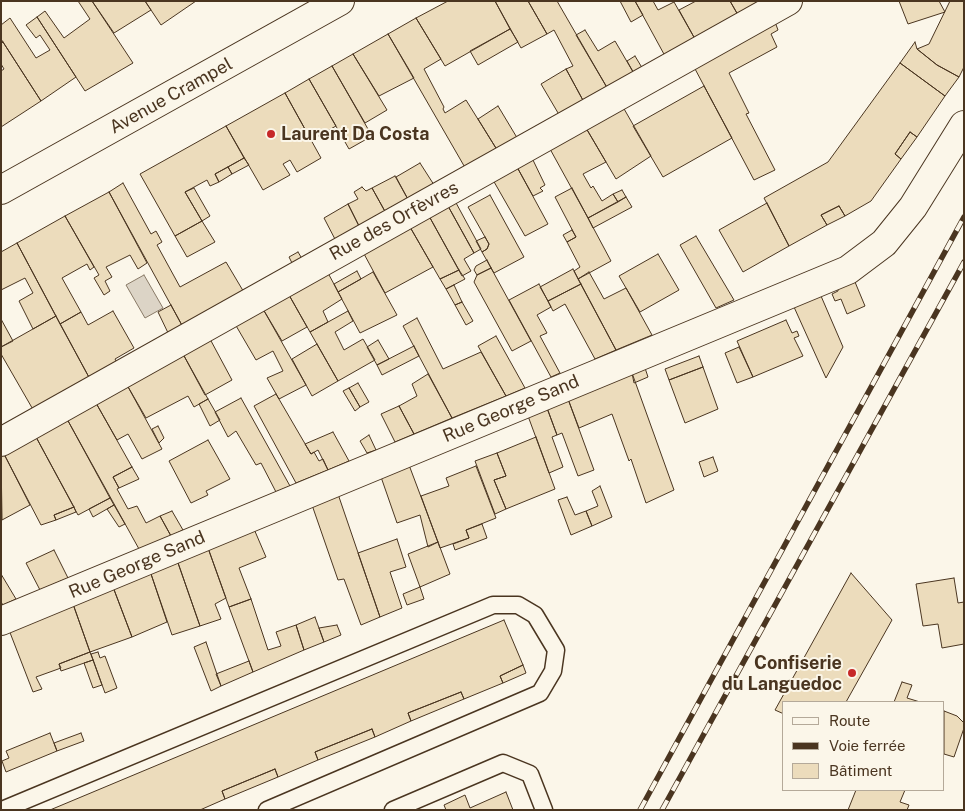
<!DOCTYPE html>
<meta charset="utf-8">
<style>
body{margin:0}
#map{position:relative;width:965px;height:811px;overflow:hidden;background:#fbf6e9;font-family:"Public Sans",sans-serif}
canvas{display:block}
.frame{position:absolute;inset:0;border:2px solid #4a3520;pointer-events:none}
.legend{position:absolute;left:782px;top:701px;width:162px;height:90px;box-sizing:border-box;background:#fbf6e9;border:1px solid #b4a999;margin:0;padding:6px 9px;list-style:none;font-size:15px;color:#4a3520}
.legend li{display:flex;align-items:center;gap:10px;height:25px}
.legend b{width:25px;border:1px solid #b4a999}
</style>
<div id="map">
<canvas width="965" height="811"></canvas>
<div class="frame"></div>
<ul class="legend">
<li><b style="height:6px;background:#fbf6e9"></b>Route</li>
<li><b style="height:6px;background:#4a3520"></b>Voie ferrée</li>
<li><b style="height:14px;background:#ecdcbc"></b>Bâtiment</li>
</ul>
</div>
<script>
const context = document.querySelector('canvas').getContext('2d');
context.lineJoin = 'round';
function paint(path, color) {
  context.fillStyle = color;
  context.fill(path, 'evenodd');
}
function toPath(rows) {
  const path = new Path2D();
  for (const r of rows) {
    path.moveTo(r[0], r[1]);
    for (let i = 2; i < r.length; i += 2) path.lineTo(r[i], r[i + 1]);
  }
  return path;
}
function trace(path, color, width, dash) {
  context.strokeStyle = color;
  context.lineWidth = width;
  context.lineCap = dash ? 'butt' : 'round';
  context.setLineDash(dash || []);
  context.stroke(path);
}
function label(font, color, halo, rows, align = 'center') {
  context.font = font + ' "Public Sans",sans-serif';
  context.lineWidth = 4;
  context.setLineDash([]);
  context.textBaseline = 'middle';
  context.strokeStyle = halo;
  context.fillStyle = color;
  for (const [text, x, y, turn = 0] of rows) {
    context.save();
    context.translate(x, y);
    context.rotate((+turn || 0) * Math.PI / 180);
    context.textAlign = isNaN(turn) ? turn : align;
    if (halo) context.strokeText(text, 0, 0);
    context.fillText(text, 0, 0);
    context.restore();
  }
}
const water = toPath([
 [144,275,163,308,145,318,126,285,144,275]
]);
paint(water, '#dcd4c6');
trace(water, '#887966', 1);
const building = toPath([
 [78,1,92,1,133,63,85,91,37,17,45,11,64,38,90,19,78,1],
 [92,1,145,1,151,10,114,33,92,1],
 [145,1,196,1,161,25,145,1],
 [448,1,495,1,510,29,445,66,416,18,448,1],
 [495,1,528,1,547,34,521,48,495,1],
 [528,1,557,1,609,91,585,104,566,69,573,66,554,30,547,34,528,1],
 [620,1,635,1,643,15,631,22,620,1],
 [635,1,653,1,658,10,674,2,695,39,665,56,635,1],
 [696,1,730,1,738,15,695,39,679,10,696,1],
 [730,1,762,1,738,15,730,1],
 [899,1,939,1,945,12,908,24,899,1],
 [950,1,964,1,964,67,959,77,937,65,917,49,929,44,950,1],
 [37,17,76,77,41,101,1,39,1,25,10,18,36,58,50,50,40,35,36,38,26,25,37,17],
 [416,18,441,59,424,69,444,107,443,109,445,113,466,100,499,153,467,171,388,34,416,18],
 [775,22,778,30,771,34,777,47,729,73,749,113,746,114,775,170,754,180,694,67,775,22],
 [510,29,518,42,478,65,470,51,510,29],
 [585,30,598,51,615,41,636,77,609,91,576,35,585,30],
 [388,34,414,78,379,96,353,54,388,34],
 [3,42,41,101,1,127,1,71,4,69,1,64,1,44,3,42],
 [915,42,917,49,937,65,959,77,945,96,900,63,915,42],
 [353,54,387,110,365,123,332,66,353,54],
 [635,56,644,71,636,77,627,61,635,56],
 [900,63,945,96,917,137,910,132,895,154,901,159,871,201,845,216,839,206,821,215,827,225,789,246,764,198,828,162,900,63],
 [332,66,372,136,349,149,309,79,332,66],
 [566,69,585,104,561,118,541,84,566,69],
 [309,79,336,126,311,140,285,93,309,79],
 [704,86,732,138,663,177,633,126,704,86],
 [285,93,321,158,297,172,290,160,283,164,290,175,263,190,226,126,285,93],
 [498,106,519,141,499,153,478,119,498,106],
 [623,107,651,156,616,179,586,128,623,107],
 [226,126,244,158,215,174,219,182,210,186,207,180,185,192,202,221,175,236,140,174,226,126],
 [586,128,606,162,583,174,591,188,593,186,602,201,613,194,618,202,588,218,550,149,586,128],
 [910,132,917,137,901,159,895,154,910,132],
 [244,158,249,165,232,174,228,167,244,158],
 [532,158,545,185,540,188,543,191,533,196,517,167,532,158],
 [420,163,436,188,410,203,396,177,420,163],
 [228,167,232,174,219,182,215,174,228,167],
 [517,167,548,224,525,236,493,180,517,167],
 [395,176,410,203,387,215,372,188,395,176],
 [123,183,151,234,156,231,162,242,157,245,180,287,226,262,245,294,184,329,109,192,123,183],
 [362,187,366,191,372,188,387,215,361,230,348,204,358,199,354,192,362,187],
 [194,188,210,216,202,221,185,192,194,188],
 [572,188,611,261,578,279,574,271,580,267,567,242,576,237,555,197,572,188],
 [622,190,626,197,618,202,613,194,622,190],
 [109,192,147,263,138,269,130,255,106,267,112,277,105,281,110,291,104,295,94,278,99,275,65,216,109,192],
 [490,195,524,257,494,273,482,252,487,249,489,244,468,207,490,195],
 [626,197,632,207,593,228,588,218,626,197],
 [455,201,481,249,474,253,448,206,455,201],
 [767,203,789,246,743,272,719,230,767,203],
 [348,204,361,230,337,243,324,218,348,204],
 [448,206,474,253,464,259,471,271,462,276,429,216,448,206],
 [839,206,845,216,827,225,821,215,839,206],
 [65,216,94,267,90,270,87,264,62,278,81,312,60,324,17,243,65,216],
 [429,216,459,270,440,279,410,227,429,216],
 [202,221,215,242,187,257,175,236,202,221],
 [410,227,433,267,385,293,363,252,410,227],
 [572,230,576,237,567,242,563,235,572,230],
 [696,236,734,300,716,308,680,245,696,236],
 [485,237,489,244,487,249,482,252,476,241,485,237],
 [17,243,56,316,33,329,19,301,33,293,25,278,1,290,1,252,17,243],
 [298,252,304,262,294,267,289,257,298,252],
 [658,254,679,290,640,312,619,276,658,254],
 [487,260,491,268,477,275,474,270,476,266,487,260],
 [491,268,531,341,512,351,474,282,477,275,491,268],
 [573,269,581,284,548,301,540,287,573,269],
 [459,270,465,279,446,289,440,279,459,270],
 [357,271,361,279,338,292,334,284,357,271],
 [373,272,397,315,360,333,338,292,373,272],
 [589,272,604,299,626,288,652,335,616,350,578,279,589,272],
 [328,273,342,299,323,311,328,322,310,332,289,295,328,273],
 [855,282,865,306,847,314,841,299,835,301,832,294,838,291,838,288,855,282],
 [539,284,551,307,537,315,547,333,540,336,560,373,551,377,509,300,539,284],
 [581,284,616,350,595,359,565,304,553,311,548,301,581,284],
 [454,285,462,302,455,305,446,289,454,285],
 [289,295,307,327,282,341,263,309,289,295],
 [821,296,843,347,826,378,794,307,821,296],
 [462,302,473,321,466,325,455,305,462,302],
 [171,305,184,329,170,337,158,312,171,305],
 [263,309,306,385,279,399,267,378,283,371,273,351,256,360,235,324,263,309],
 [113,311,134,348,115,359,119,366,91,381,60,324,81,312,88,325,113,311],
 [348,311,353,321,335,332,344,350,363,339,375,360,338,381,310,332,348,311],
 [56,316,91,381,35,413,1,354,1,347,56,316],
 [417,318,443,369,481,352,506,396,452,418,403,326,417,318],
 [1,319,13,341,1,347,1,319],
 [786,320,792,333,797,331,799,336,794,338,803,356,753,377,737,341,786,320],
 [496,336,525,388,506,396,478,346,496,336],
 [210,339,232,380,205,395,183,354,210,339],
 [378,340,389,359,377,365,367,347,378,340],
 [317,344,338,381,312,396,292,359,317,344],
 [414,346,419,356,382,375,377,365,414,346],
 [739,347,753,377,737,383,725,353,739,347],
 [183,354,208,399,194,407,188,396,146,418,127,385,183,354],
 [699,356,703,367,669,380,665,369,699,356],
 [703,367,718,409,685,423,669,380,703,367],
 [645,368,648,377,634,383,632,373,645,368],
 [632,373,674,490,646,503,631,459,629,461,612,414,579,428,568,399,632,373],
 [428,374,452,418,414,434,399,406,417,396,412,384,428,374],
 [358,383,369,402,360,407,349,388,358,383],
 [127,385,162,449,142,459,128,434,117,440,96,403,127,385],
 [349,388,360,407,355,411,343,391,349,388],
 [276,394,311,454,314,452,319,461,323,459,328,470,296,483,254,406,276,394],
 [241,398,290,486,276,492,261,463,256,465,236,431,228,437,215,412,241,398],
 [208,399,220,420,210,426,199,404,208,399],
 [568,399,594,470,578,476,562,433,557,435,547,408,568,399],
 [96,403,132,467,113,477,119,488,117,489,128,509,137,506,146,523,160,516,171,536,139,549,67,419,96,403],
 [399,406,414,434,395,442,381,414,399,406],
 [547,408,557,435,552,437,563,467,549,473,528,416,547,408],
 [67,419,110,498,78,515,36,437,67,419],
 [158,426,164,438,159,443,152,429,158,426],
 [333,432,349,461,328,470,318,450,311,454,305,444,333,432],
 [369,435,376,450,367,453,360,441,369,435],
 [36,437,74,507,54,515,56,520,41,525,4,454,36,437],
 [536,437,555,489,506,509,494,480,506,476,497,453,536,437],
 [208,440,230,479,206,491,208,495,191,503,169,461,208,440],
 [497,453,506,476,494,480,506,509,495,514,475,461,497,453],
 [4,454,30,505,2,520,1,456,4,454],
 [713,457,718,471,704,477,699,462,713,457],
 [409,465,438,542,428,547,420,515,397,523,381,477,409,465],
 [476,466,496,518,466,530,469,538,440,548,421,496,449,486,446,478,476,466],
 [132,467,139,479,119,488,113,477,132,467],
 [600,486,612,517,592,526,586,511,598,506,592,491,600,486],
 [338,494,380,617,361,625,344,579,338,580,312,505,338,494],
 [567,497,575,515,586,511,592,526,571,535,558,500,567,497],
 [110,498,114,505,93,517,89,509,110,498],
 [114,505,125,524,119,527,107,509,114,505],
 [74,507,76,512,56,520,54,515,74,507],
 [172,511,183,530,171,536,160,516,172,511],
 [482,524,487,538,455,550,453,544,469,538,466,530,482,524],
 [254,529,266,557,239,568,251,599,229,607,208,548,254,529],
 [397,539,406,567,390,572,402,608,380,617,358,553,397,539],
 [438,542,450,574,420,587,408,554,438,542],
 [208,548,226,598,215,604,221,619,200,626,177,560,208,548],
 [54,550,68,578,40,590,26,563,54,550],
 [177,560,200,626,172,635,150,571,177,560],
 [150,571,167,622,132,637,113,587,150,571],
 [851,573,892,620,846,702,784,702,784,714,775,710,851,573],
 [1,574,16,599,3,605,1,602,1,574],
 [954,578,958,603,964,602,964,644,942,648,938,624,923,626,916,584,954,578],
 [113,587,132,637,90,652,73,604,113,587],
 [420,587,424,599,407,605,403,594,420,587],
 [251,599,268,650,281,646,276,632,296,625,304,650,253,672,229,607,251,599],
 [73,604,90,652,59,664,61,668,36,677,42,689,33,692,9,630,73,604],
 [315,617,324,642,304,650,296,625,315,617],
 [504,620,523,665,500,676,503,683,464,699,461,692,408,713,411,721,375,737,372,729,315,752,318,760,278,777,275,769,222,791,225,799,200,810,50,810,504,620],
 [337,625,341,635,324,642,319,628,337,625],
 [206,642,221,686,211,691,194,647,206,642],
 [90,652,93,660,61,671,59,664,90,652],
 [98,652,100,658,105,656,117,688,105,693,91,654,98,652],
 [93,660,102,685,93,688,84,663,93,660],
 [249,661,253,672,221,686,216,674,249,661],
 [523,665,526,673,503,683,500,676,523,665],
 [902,682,912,685,907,698,920,702,894,702,902,682],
 [461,692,464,699,411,721,408,713,461,692],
 [944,711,957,716,964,723,964,728,954,757,944,754,944,711],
 [372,729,375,737,318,760,315,752,372,729],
 [50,733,57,751,6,772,2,761,9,758,6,751,50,733],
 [81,733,84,741,57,751,54,743,81,733],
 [275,769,278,777,225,799,222,791,275,769],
 [856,790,905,790,900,802,909,805,907,810,848,810,856,790],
 [506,792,513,810,446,810,444,805,465,795,470,808,506,792]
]);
paint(building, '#ecdcbc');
trace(building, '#4a3520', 1);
const lane = toPath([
 [2,810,493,605,518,605,535,615,556,650,553,671,540,693,267,810],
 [393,810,503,763,530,774,544,810]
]);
const street = toPath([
 [1,442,788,1],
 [1,621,848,270,884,243,913,207,964,125]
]);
const secondary = toPath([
 [1,190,340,1]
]);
trace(lane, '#4a3520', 19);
trace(street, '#4a3520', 30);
trace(secondary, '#4a3520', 30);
trace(lane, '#fbf6e9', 16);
trace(street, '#fbf6e9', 28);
trace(secondary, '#fbf6e9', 28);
const rail = toPath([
 [640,810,964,217],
 [662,810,964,262]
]);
trace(rail, '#4a3520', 5.5);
trace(rail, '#fbf6e9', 4, [11]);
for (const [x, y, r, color] of [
 [271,134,5,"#c62828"],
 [852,673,5,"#c62828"]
]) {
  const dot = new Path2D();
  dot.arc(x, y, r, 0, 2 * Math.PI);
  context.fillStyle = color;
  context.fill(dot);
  trace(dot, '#fbf6e9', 2);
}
label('18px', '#4a3520', '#fbf6e9', [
 ["Avenue Crampel",171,96,-29],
 ["Rue des Orfèvres",394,221,-29],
 ["Rue George Sand",511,409,-23],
 ["Rue George Sand",137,565,-23]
]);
label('bold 18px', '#4a3520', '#fbf6e9', [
 ["Laurent Da Costa",281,134],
 ["Confiserie",842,663,"right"],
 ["du Languedoc",842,684,"right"]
], 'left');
</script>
